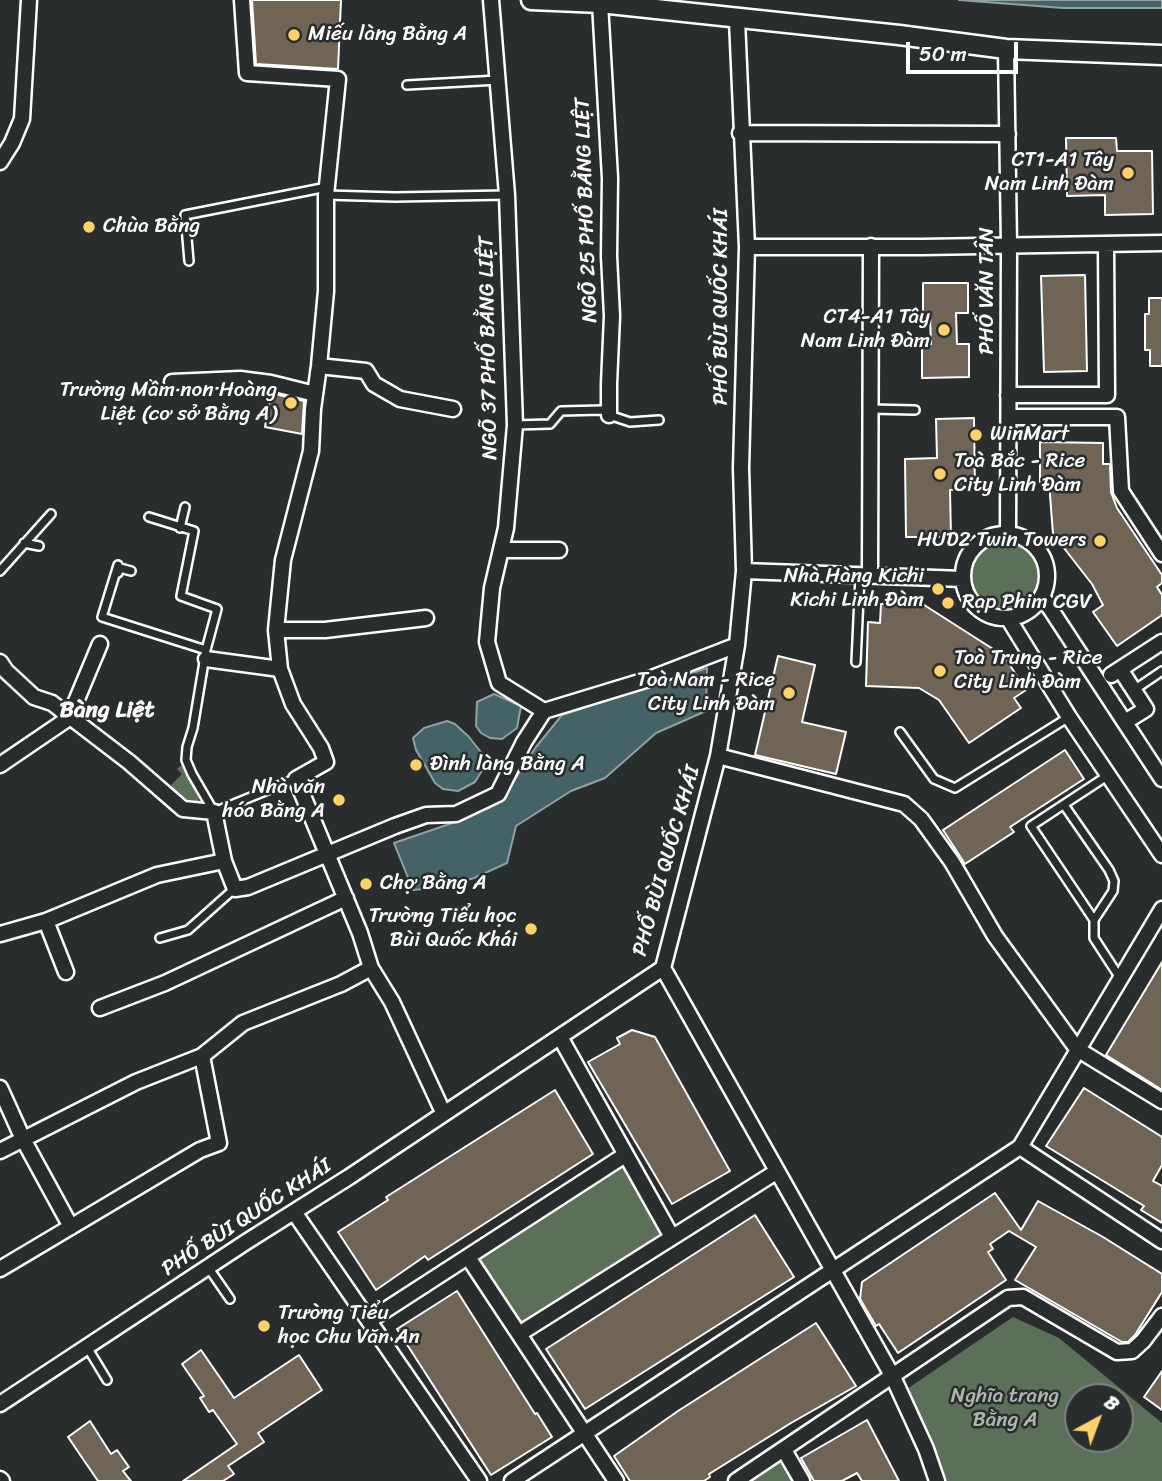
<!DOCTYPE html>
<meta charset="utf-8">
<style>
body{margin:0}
#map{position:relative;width:1162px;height:1481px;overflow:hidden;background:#2a2d2e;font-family:Sriracha,sans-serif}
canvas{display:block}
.north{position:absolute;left:1064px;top:1383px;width:70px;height:70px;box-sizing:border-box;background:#2a2d2e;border:2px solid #7f8182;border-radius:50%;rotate:41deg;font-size:19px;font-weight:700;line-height:28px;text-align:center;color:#fff}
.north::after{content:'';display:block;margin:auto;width:24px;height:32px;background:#ffd166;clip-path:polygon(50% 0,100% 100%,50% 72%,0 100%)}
.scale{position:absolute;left:906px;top:42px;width:112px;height:32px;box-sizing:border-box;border:4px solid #fff;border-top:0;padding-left:9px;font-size:21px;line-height:24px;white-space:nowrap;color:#fff;-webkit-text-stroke:5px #2a2d2e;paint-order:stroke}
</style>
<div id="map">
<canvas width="1162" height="1481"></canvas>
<div class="north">B</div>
<div class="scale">50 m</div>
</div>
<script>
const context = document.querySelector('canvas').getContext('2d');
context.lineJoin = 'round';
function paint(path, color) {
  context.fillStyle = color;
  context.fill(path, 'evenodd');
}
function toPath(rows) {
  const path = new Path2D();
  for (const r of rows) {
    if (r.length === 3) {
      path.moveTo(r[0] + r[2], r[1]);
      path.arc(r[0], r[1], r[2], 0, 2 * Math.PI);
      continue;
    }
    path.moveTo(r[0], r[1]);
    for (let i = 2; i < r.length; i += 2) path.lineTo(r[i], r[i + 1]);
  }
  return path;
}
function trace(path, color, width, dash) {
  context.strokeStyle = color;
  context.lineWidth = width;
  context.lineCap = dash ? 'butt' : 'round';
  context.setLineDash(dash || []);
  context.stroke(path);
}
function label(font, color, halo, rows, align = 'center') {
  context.font = font + ' Sriracha,sans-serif';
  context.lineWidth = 5;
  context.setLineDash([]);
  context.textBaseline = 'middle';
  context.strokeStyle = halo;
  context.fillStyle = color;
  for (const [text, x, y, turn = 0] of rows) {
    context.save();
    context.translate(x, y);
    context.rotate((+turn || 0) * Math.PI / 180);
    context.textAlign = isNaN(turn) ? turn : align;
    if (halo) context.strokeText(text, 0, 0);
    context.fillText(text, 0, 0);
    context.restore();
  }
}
paint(toPath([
 [1005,576,42],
 [185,762,202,807,199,810,167,789,182,774,177,769],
 [625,1155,672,1237,519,1334,468,1257],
 [1013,1317,1059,1338,1162,1423,1162,1481,945,1481,907,1389],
 [1078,1397,1120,1397,1120,1439,1078,1439],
 [784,1450,802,1481,737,1481]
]), '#5b6f59');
const water = toPath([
 [959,0,1162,0,1162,8,1063,8,959,0],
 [707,668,706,711,656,733,605,778,571,791,516,826,507,863,474,878,444,887,413,890,394,843,464,819,502,799,536,747,562,715,707,668],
 [494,694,521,706,517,728,502,739,490,738,481,733,476,726,477,702,494,694],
 [447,721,455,724,469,737,488,761,475,782,458,791,443,789,435,783,416,750,413,738,424,728,447,721]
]);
paint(water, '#456367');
trace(water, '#8fa1a4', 2);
const building = toPath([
 [252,0,341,0,338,69,256,64,252,0],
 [1066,138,1116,138,1117,151,1152,151,1153,214,1105,215,1105,195,1067,196,1066,138],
 [1085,275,1087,371,1044,372,1041,276,1085,275],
 [923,283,968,283,968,313,956,313,957,344,969,344,969,377,922,378,922,344,931,344,930,317,923,317,923,283],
 [1149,298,1162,298,1162,366,1150,366,1150,350,1145,350,1145,314,1149,314,1149,298],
 [271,393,304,401,302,434,265,427,271,393],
 [974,418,975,490,950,490,951,537,906,537,905,459,937,458,936,419,974,418],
 [1040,442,1103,443,1103,464,1110,464,1111,492,1117,508,1162,575,1162,583,1157,587,1162,595,1162,615,1117,646,1093,612,1103,605,1092,584,1053,534,1049,482,1040,482,1040,442],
 [921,603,1004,656,1026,690,1014,698,1021,708,969,743,939,700,919,688,866,686,868,622,880,623,881,604,921,603],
 [778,656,815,665,802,722,846,732,836,774,755,755,778,656],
 [1065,750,1084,779,1010,827,1014,832,965,864,943,830,1065,750],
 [1162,962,1162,1090,1106,1055,1162,962],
 [632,1030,655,1037,730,1171,672,1204,588,1062,620,1044,617,1038,632,1030],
 [1084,1088,1162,1137,1162,1165,1153,1181,1162,1186,1162,1223,1141,1210,1144,1206,1046,1146,1084,1088],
 [555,1090,593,1154,428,1260,425,1256,376,1290,338,1232,388,1200,386,1197,555,1090],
 [995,1193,1021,1230,1038,1201,1103,1237,1162,1274,1162,1292,1135,1335,1128,1342,1122,1342,1015,1280,1036,1247,1009,1231,990,1244,993,1249,988,1252,1006,1280,898,1353,879,1324,876,1326,860,1299,862,1282,995,1193],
 [755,1215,794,1277,585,1409,546,1349,755,1215],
 [457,1291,535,1414,537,1413,552,1437,491,1475,397,1329,457,1291],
 [816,1323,856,1386,791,1423,709,1474,710,1477,704,1481,630,1481,614,1456,678,1411,816,1323],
 [201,1350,234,1398,299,1355,322,1390,258,1433,264,1442,228,1466,234,1474,223,1481,183,1481,237,1444,213,1410,209,1412,200,1398,204,1396,182,1364,201,1350],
 [1162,1371,1162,1410,1144,1397,1162,1371],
 [867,1420,899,1481,862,1481,857,1473,842,1481,814,1481,801,1458,867,1420],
 [90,1421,111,1454,117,1450,129,1467,123,1471,131,1481,98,1481,68,1437,90,1421]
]);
paint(building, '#6f6455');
trace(building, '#fff', 2);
const service = toPath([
 [407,85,498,80],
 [326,195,395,197,507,195],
 [189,261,185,215,327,187],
 [870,409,915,410],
 [515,425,550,424,561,411,602,410,609,415,630,422,659,420],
 [149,517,194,531,181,596,217,609,206,650,193,728,187,747,186,760,192,774,214,812,295,779],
 [180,528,185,507],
 [24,543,39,546],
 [118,565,102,617,206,650],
 [0,571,51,514],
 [118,573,120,568,131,571],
 [856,662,860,576],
 [1134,690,1162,671],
 [900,732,934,779,955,788,1069,717],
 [1107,776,1031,826,1094,920,1094,938,1120,978],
 [1064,805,1109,870,1114,881,1113,891,1094,920],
 [160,938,188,930,234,889],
 [208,1267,230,1299],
 [87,1347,107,1380]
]);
const minor = toPath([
 [242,0,247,73,338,79,326,195,326,291,319,366,313,409,311,451,283,560,276,630,280,669,293,704,321,748,326,762,296,779,360,933,371,968,392,1002,443,1112],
 [491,0,507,195,515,425,506,528,492,588,487,642,499,683,544,711],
 [600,3,610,178,609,256,612,316,609,384,609,415],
 [1006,49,1009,245,1008,534],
 [740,133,1008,134],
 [0,162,12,143,22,119,29,0],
 [747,247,922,247,1162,243],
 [319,366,366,371,374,384,400,399,453,409],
 [172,382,240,379,271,383,315,394],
 [1008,395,1107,395,1106,244],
 [1009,417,1117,417,1121,491,1162,554],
 [1005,576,42],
 [501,550,559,550],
 [744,571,963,579],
 [870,575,871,246],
 [1042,596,1162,779],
 [1008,618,1069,717,1162,855],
 [276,630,325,630,426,618],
 [206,659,280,669],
 [0,662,6,671,34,697,52,703,129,762,183,809,214,812,224,861,235,889,248,887,395,826,426,815,456,814,498,794,524,742,544,711,649,679,737,645],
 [1120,669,1146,709,1125,722],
 [1111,675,1162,642],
 [69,718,100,644],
 [718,756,904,804,921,819,952,862,995,936,1077,1049,1162,1101],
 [0,765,69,718],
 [46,921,66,972],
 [0,934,46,921,157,875,224,861],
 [663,968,893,1377,926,1449,937,1481],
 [100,1008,165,983,346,898],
 [560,1037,672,1237],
 [0,1088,23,1139,71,1227],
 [1020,1147,1162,1241],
 [0,1151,136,1082,202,1056,243,1023,341,984,371,968],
 [294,1212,479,1481],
 [468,1257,616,1481],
 [0,1269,200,1150,219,1143,202,1056],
 [370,1320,625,1155],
 [519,1334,776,1172],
 [0,1404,246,1242,349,1177,663,968,718,756,737,645,744,571,741,468,747,247,737,20],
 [784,1450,802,1481],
 [0,1479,2,1481],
 [512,1481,1020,1147,1162,909],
 [736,1481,1008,1298,1023,1297,1117,1352,1132,1351,1143,1341,1162,1316]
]);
const tertiary = toPath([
 [531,0,600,3,899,35,1006,49,1162,55]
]);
trace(service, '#fff', 12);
trace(minor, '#fff', 19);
trace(tertiary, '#fff', 23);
trace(service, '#2a2d2e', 7);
trace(minor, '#2a2d2e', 14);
trace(tertiary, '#2a2d2e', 18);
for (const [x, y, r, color] of [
 [294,35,7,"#ffd166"],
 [1128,173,7,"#ffd166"],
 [89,227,7,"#ffd166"],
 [944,330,7,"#ffd166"],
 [291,403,7,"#ffd166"],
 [976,435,7,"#ffd166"],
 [940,474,7,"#ffd166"],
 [1100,541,7,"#ffd166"],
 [938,589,7,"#ffd166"],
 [948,603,7,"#ffd166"],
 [940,671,7,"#ffd166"],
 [789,693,7,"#ffd166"],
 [416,765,7,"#ffd166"],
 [339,800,7,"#ffd166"],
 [366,884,7,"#ffd166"],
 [531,929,7,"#ffd166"],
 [264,1326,7,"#ffd166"]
]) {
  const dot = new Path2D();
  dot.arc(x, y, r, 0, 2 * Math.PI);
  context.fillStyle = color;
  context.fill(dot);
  trace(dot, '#2a2d2e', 2.5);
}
label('21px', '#fff', '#2a2d2e', [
 ["Miếu làng Bằng A",308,35],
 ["CT1-A1 Tây",1114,161,"right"],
 ["Nam Linh Đàm",1114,185,"right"],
 ["Chùa Bằng",103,227],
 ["CT4-A1 Tây",930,318,"right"],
 ["Nam Linh Đàm",930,342,"right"],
 ["Trường Mầm non Hoàng",277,391,"right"],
 ["Liệt (cơ sở Bằng A)",277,415,"right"],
 ["WinMart",990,435],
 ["Toà Bắc - Rice",954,462],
 ["City Linh Đàm",954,486],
 ["HUD2 Twin Towers",1086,541,"right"],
 ["Nhà Hàng Kichi",924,577,"right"],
 ["Kichi Linh Đàm",924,601,"right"],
 ["Rạp Phim CGV",962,603],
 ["Toà Trung - Rice",954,659],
 ["City Linh Đàm",954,683],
 ["Toà Nam - Rice",775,681,"right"],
 ["City Linh Đàm",775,705,"right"],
 ["Đình làng Bằng A",430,765],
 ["Nhà văn",325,788,"right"],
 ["hóa Bằng A",325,812,"right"],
 ["Chợ Bằng A",380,884],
 ["Trường Tiểu học",517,917,"right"],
 ["Bùi Quốc Khái",517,941,"right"],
 ["Trường Tiểu",278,1314],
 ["học Chu Văn An",278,1338]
], 'left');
label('21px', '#fff', '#2a2d2e', [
 ["NGÕ 25 PHỐ BẰNG LIỆT",587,210,-92],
 ["PHỐ VĂN TÂN",988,291,-90],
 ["PHỐ BÙI QUỐC KHÁI",722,307,-90],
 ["NGÕ 37 PHỐ BẰNG LIỆT",489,348,-91],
 ["PHỐ BÙI QUỐC KHÁI",667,861,-74],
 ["PHỐ BÙI QUỐC KHÁI",247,1218,-33]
]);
label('21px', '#adb7ac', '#2a2d2e', [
 ["Nghĩa trang",1005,1397],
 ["Bằng A",1005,1421]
]);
label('bold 23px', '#fff', '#2a2d2e', [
 ["Bàng Liệt",107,711]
]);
</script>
